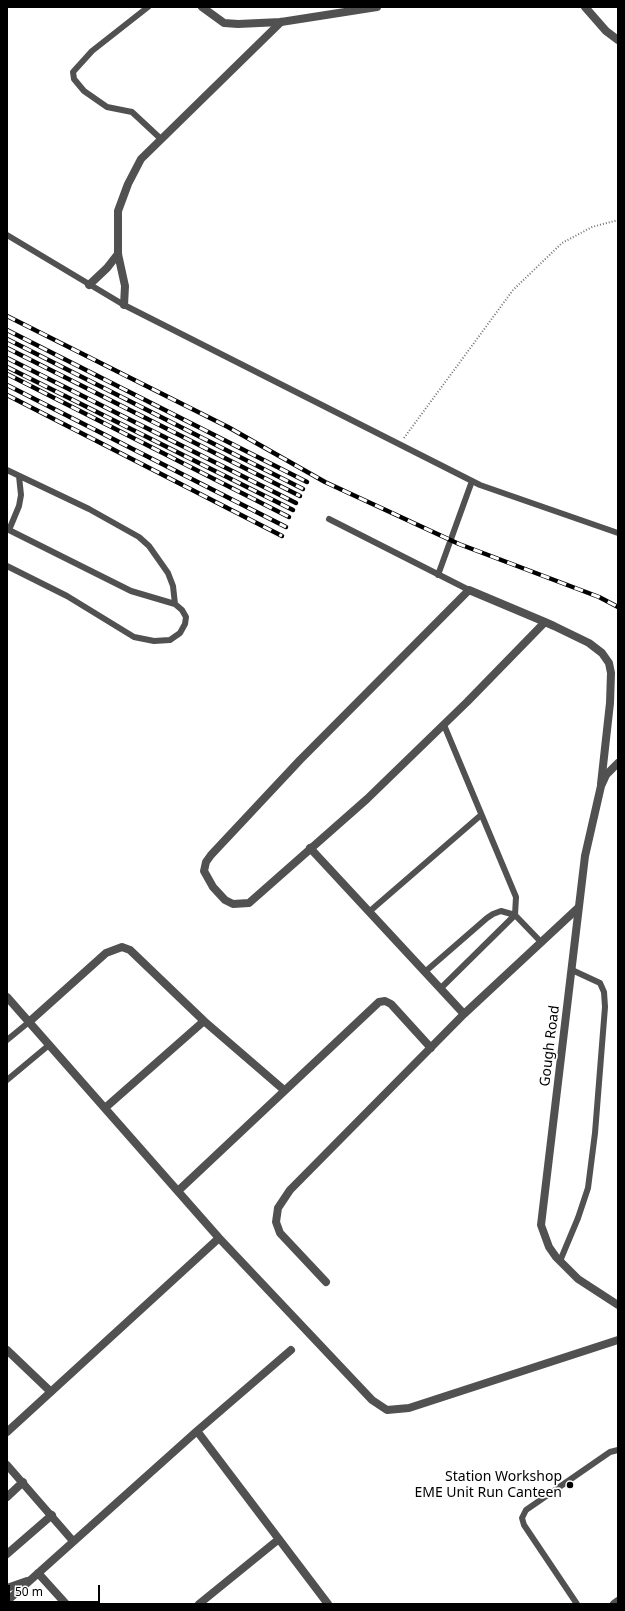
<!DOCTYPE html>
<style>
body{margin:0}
#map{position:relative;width:625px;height:1611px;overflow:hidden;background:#fff;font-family:"Noto Sans",sans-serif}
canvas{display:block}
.frame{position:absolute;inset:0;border:8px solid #000;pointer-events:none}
.scale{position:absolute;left:8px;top:1585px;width:92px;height:18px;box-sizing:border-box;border:2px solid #000;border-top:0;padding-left:5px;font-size:12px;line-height:14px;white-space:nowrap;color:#000;-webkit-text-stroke:3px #fff;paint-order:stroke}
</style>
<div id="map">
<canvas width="625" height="1611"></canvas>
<div class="frame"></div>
<div class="scale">50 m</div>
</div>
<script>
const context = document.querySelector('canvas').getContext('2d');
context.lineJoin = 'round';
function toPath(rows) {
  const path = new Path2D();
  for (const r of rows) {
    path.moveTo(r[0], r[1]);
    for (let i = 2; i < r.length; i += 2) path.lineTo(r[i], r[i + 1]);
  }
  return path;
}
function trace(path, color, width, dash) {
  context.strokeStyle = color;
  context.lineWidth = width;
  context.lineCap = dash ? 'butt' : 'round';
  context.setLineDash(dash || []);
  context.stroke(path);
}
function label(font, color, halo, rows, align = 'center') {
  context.font = font + ' "Noto Sans",sans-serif';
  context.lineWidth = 3.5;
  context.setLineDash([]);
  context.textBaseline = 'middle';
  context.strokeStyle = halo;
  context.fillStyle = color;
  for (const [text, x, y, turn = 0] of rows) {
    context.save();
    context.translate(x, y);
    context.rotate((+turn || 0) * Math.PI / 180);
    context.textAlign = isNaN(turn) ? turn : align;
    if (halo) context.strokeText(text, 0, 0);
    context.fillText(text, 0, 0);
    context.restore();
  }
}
trace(toPath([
 [404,438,513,290,562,243,592,227,618,220]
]), '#737373', 2, [1, 2]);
trace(toPath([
 [148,7,92,51,73,72,74,79,84,91,107,107,132,112,161,139],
 [7,235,124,305,480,485,618,533],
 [7,470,89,509,139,537,149,546,168,573,173,586,175,604],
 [329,519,469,590],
 [7,529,131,591,175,604,182,610,186,617,185,624,180,633,170,640,154,641,134,637,67,596,7,566],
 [9,530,19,506,21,495,19,476],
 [438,575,472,481],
 [370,911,481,815],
 [426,971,487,918,493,914,501,911,515,915,541,942],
 [441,988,515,915,516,897,444,725],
 [7,1040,29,1022],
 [7,1080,49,1045],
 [560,1261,578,1218,588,1188,595,1133,605,1007,604,992,600,983,572,970],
 [577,1604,524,1525,522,1518,526,1510,610,1452,618,1450]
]), '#515151', 6);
trace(toPath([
 [585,7,606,31,618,40],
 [89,285,107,268,118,254],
 [124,305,125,286,118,254,118,211,128,184,141,159,281,22],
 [545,622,467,702,367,799,249,903,233,904,225,900,213,887,204,871,206,862,211,855,300,760,469,590,545,622,554,626,589,643,602,653,609,663,611,673,610,703,601,784],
 [310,848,464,1014],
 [7,997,219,1238,372,1400,387,1410,409,1408,618,1340],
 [29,1022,106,953,122,947,130,950,204,1021,284,1090],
 [105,1108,204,1021],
 [178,1191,379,1002,385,1001,391,1004,431,1048],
 [326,1282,280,1233,276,1222,278,1208,290,1190,464,1014,578,908],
 [7,1350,51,1392],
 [197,1431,291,1350],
 [7,1432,219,1238],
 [7,1465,73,1541],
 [7,1497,23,1482],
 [7,1554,52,1515],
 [38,1573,66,1604],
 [7,1588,27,1581],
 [7,1601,197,1431,328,1604],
 [199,1604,279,1539]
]), '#515151', 8);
trace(toPath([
 [202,7,224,23,238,24,281,22,377,7],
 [618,763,606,775,601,786,585,856,541,1225,549,1247,556,1257,578,1279,618,1305],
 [614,1604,618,1601]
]), '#515151', 8);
const rail = toPath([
 [7,316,228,427,325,482,459,544,599,597,618,607],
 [7,330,307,482],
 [7,339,303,489],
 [7,348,300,496],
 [7,358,296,503],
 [7,367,293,510],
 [7,374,289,517],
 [7,385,286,527],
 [7,395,282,536]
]);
trace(rail, '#000', 4.5);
trace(rail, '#fff', 3, [9]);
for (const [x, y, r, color] of [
 [570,1485,4,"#000"]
]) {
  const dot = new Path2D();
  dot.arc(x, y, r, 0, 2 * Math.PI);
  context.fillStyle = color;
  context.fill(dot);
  trace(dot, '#fff', 1.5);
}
label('14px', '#000', '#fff', [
 ["Gough Road",550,1046,-83]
]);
label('14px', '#000', '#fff', [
 ["Station Workshop",562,1477],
 ["EME Unit Run Canteen",562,1493]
], 'right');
</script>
